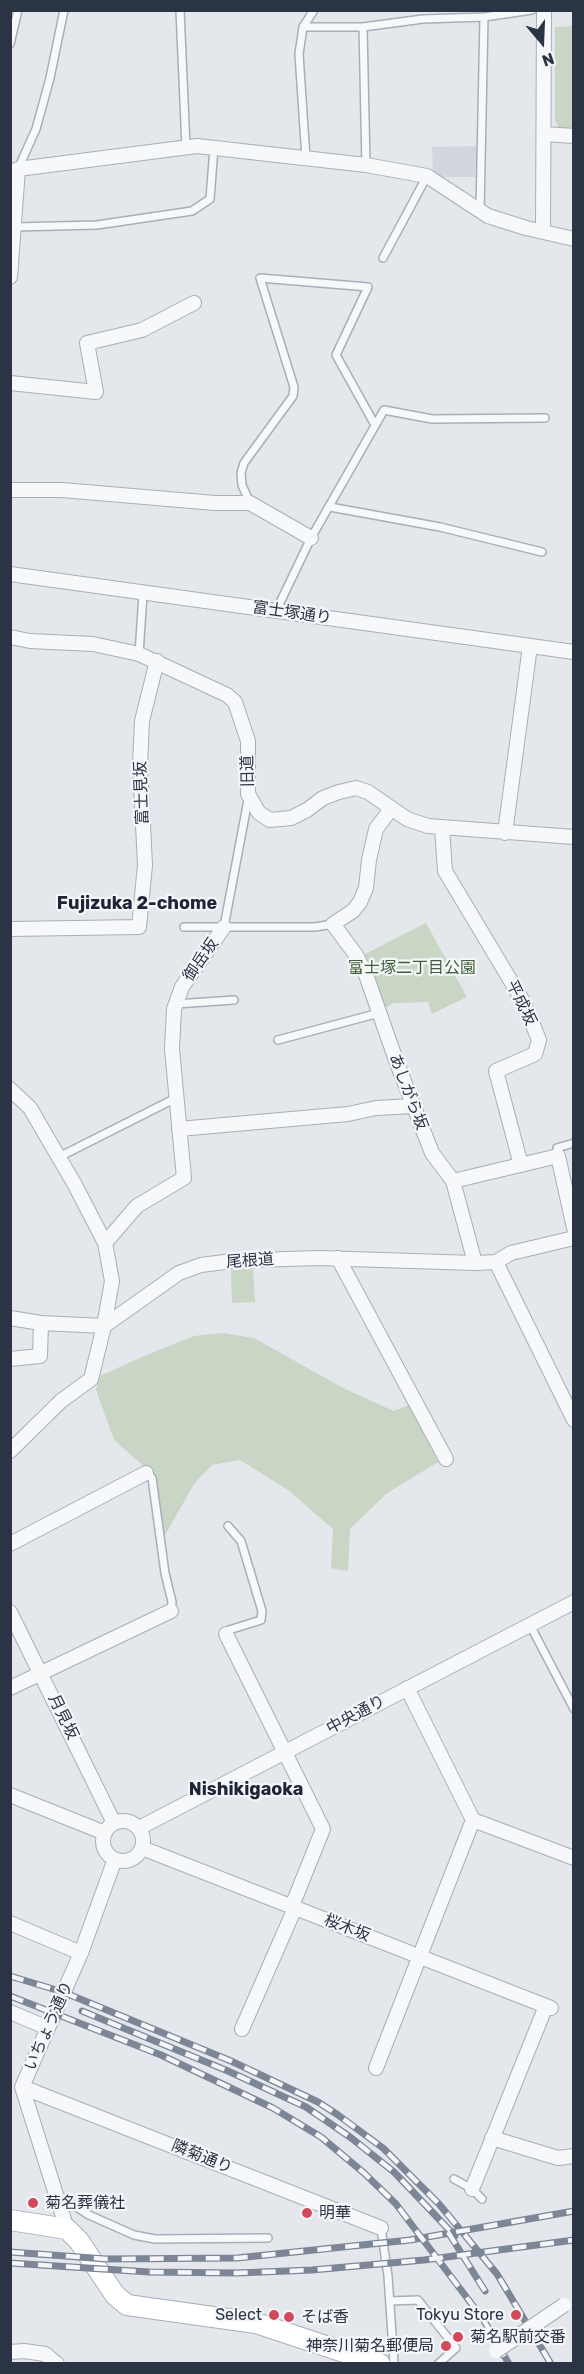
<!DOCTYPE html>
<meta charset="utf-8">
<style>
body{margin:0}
#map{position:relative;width:584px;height:2374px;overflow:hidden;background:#e4e7ec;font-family:Rubik,sans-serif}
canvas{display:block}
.frame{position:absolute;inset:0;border:12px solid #2b3445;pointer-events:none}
.north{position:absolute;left:512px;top:12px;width:60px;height:60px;-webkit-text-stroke:4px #f4f6f9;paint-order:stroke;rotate:161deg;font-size:16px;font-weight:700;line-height:24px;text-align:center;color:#2b3445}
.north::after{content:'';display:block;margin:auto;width:21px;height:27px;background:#2b3445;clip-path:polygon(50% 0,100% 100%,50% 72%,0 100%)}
</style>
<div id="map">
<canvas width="584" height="2374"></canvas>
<div class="frame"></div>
<div class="north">N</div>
</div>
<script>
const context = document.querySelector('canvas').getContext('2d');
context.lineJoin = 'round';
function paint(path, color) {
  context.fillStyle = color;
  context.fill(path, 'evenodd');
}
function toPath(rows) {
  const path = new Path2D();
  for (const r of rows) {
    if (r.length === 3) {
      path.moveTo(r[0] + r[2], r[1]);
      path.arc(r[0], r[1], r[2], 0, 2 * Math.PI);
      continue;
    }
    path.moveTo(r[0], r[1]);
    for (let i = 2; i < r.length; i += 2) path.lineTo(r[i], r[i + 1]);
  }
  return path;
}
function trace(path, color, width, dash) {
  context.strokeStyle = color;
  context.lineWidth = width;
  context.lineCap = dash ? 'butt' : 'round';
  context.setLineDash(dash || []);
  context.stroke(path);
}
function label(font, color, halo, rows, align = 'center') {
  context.font = font + ' Rubik,"Noto Sans JP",sans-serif';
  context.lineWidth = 4.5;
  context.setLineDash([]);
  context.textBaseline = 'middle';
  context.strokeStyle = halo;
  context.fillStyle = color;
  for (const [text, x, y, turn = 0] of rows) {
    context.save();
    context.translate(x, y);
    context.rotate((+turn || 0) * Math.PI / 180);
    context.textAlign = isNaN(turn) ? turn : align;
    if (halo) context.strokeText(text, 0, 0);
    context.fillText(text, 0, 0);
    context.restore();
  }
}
paint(toPath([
 [478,146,475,177,444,177,433,173,432,147]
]), '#d2d6de');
paint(toPath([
 [573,26,573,130,559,129,555,119,555,27],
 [426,923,467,997,432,1014,428,1002,394,1003,386,1007,365,954],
 [253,1268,255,1302,232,1303,231,1270],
 [223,1333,254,1338,345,1389,394,1411,409,1405,438,1462,386,1494,350,1529,348,1571,331,1568,333,1529,288,1490,240,1460,212,1465,194,1484,163,1539,154,1475,114,1440,96,1390,100,1376,144,1356,194,1336]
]), '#c9d6c5');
const lane = toPath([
 [180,10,186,147],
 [303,27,363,27,423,19,484,17,532,10],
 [363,27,366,165],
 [10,44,18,10],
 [306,158,299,54,303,27,314,10],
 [10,167,18,169,36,129,50,78,64,10],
 [480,211,484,17],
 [14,227,97,225,192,211,210,199,214,148],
 [383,258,427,176],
 [250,503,242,485,241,473,244,463,293,396,294,387,260,278,368,287,336,355,375,425],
 [330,507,440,527,542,552],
 [276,611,311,538,384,410,432,419,545,418],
 [139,654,143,594],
 [184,927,315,927,333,924],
 [224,927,248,800],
 [176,1004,234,1000],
 [278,1040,379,1013],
 [558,1156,557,1148,574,1143],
 [59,1157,176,1098],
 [146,1473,152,1478,165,1573,172,1602,171,1611],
 [530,1625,574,1709],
 [226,1634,229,1630,261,1620,262,1611,241,1541,228,1526],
 [454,2179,472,2189,482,2199],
 [58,2195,89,2215,134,2235,155,2239,268,2238],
 [381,2228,388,2276,394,2364],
 [390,2301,418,2300,456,2348,438,2364]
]);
const street = toPath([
 [544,134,574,136],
 [543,232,544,10],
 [10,277,18,169,197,146,366,165,427,176,488,216,526,228,574,239],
 [10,383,96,392,87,343,142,330,194,303],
 [10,490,62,490,215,503,250,503,311,538],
 [10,574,574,652],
 [10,637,30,641,93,644,139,654,227,695,235,702,248,741,248,794,259,813,270,820,291,818,307,810,323,798,339,792,356,788,368,792,407,819,428,826,574,837],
 [391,809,376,829,369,860,366,888,360,902,353,911,333,924,356,955,365,972,397,1063,432,1153,453,1181,475,1263],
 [442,828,445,871,524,1003,539,1040,535,1054,496,1071,521,1165],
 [505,833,530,646],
 [10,929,139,927,145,865,140,765,142,721,157,661],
 [10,1089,30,1108,75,1185,105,1243,112,1281,104,1326,41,1323,10,1318],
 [179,1129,348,1114,376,1108,413,1106],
 [453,1181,558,1156,574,1228],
 [105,1243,137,1206,184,1178,172,1049,174,1009,182,987,224,927],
 [338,1258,446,1459],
 [496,1262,574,1420],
 [10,1359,40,1356,41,1323],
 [10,1451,61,1401,91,1379,104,1326,179,1273,201,1265,232,1261,287,1259,319,1258,475,1263,496,1262,511,1253,574,1238],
 [10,1544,146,1473],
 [10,1612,114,1823],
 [226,1634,323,1829,292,1906],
 [10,1688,171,1611],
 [407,1688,473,1820,574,1858],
 [10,1795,105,1833],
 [123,1841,20],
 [139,1828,574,1602],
 [142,1848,551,2008],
 [10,1923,81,1953],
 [10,2012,48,2028],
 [242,2029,295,1908],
 [376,2068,473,1820],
 [22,2087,381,2228],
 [492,2138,558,2158,574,2156],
 [472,2189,546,2006],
 [67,2229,22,2087,81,1953,115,1859],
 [10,2352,24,2351,45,2354,57,2364]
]);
const secondary = toPath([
 [10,2220,67,2229,79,2241,115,2295,127,2305,256,2323,380,2364]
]);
trace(lane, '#a9aeb7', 10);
trace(street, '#a9aeb7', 16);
trace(secondary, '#a9aeb7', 22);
trace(lane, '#f7f8fa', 7);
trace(street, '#f7f8fa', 14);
trace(secondary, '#fff', 20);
const rail = toPath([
 [10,1976,63,1992,231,2061,318,2102,338,2115,383,2148,439,2204,497,2274,551,2364],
 [10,1996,161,2055,273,2108,321,2137,364,2173,396,2204,483,2319,509,2364],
 [82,2011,228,2071,306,2107,350,2137,394,2172,455,2236],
 [448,2232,485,2291],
 [10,2252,106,2259,237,2258,410,2240,574,2211],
 [10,2263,149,2272,237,2273,312,2270,424,2260,574,2240]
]);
trace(rail, '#7d8696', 7);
trace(rail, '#f4f6f9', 4.5, [14]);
const streetBridge = toPath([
 [496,2351,564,2305]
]);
trace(streetBridge, '#a9aeb7', 16, []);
trace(streetBridge, '#f7f8fa', 14);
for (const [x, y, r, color] of [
 [33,2203,6,"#d1495b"],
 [307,2213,6,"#d1495b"],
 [274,2315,6,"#d1495b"],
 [516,2315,6,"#d1495b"],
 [289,2317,6,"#d1495b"],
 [458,2337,6,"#d1495b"],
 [446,2346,6,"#d1495b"]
]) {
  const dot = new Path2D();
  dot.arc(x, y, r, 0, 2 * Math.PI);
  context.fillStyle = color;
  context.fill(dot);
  trace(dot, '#f4f6f9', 2);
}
label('16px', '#2b3445', '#f4f6f9', [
 ["富士塚通り",292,613,8],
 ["旧道",248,771,-91],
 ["富士見坂",142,793,-92],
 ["御岳坂",201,960,-55],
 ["平成坂",521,1003,64],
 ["あしがら坂",408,1092,69],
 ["尾根道",250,1261,-4],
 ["中央通り",356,1715,-28],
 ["月見坂",63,1717,64],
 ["桜木坂",347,1928,21],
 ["いちょう通り",49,2026,-66],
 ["隣菊通り",202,2157,22]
]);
label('16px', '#3f6138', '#f4f6f9', [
 ["富士塚二丁目公園",412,968]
]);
label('16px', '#2b3445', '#f4f6f9', [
 ["菊名葬儀社",45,2203],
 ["明華",319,2213],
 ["Select",262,2315,"right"],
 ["Tokyu Store",504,2315,"right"],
 ["そば香",301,2317],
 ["菊名駅前交番",470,2337],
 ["神奈川菊名郵便局",434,2346,"right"]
], 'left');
label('bold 18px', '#1d2536', '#f4f6f9', [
 ["Fujizuka 2-chome",137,904],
 ["Nishikigaoka",246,1790]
]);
</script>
